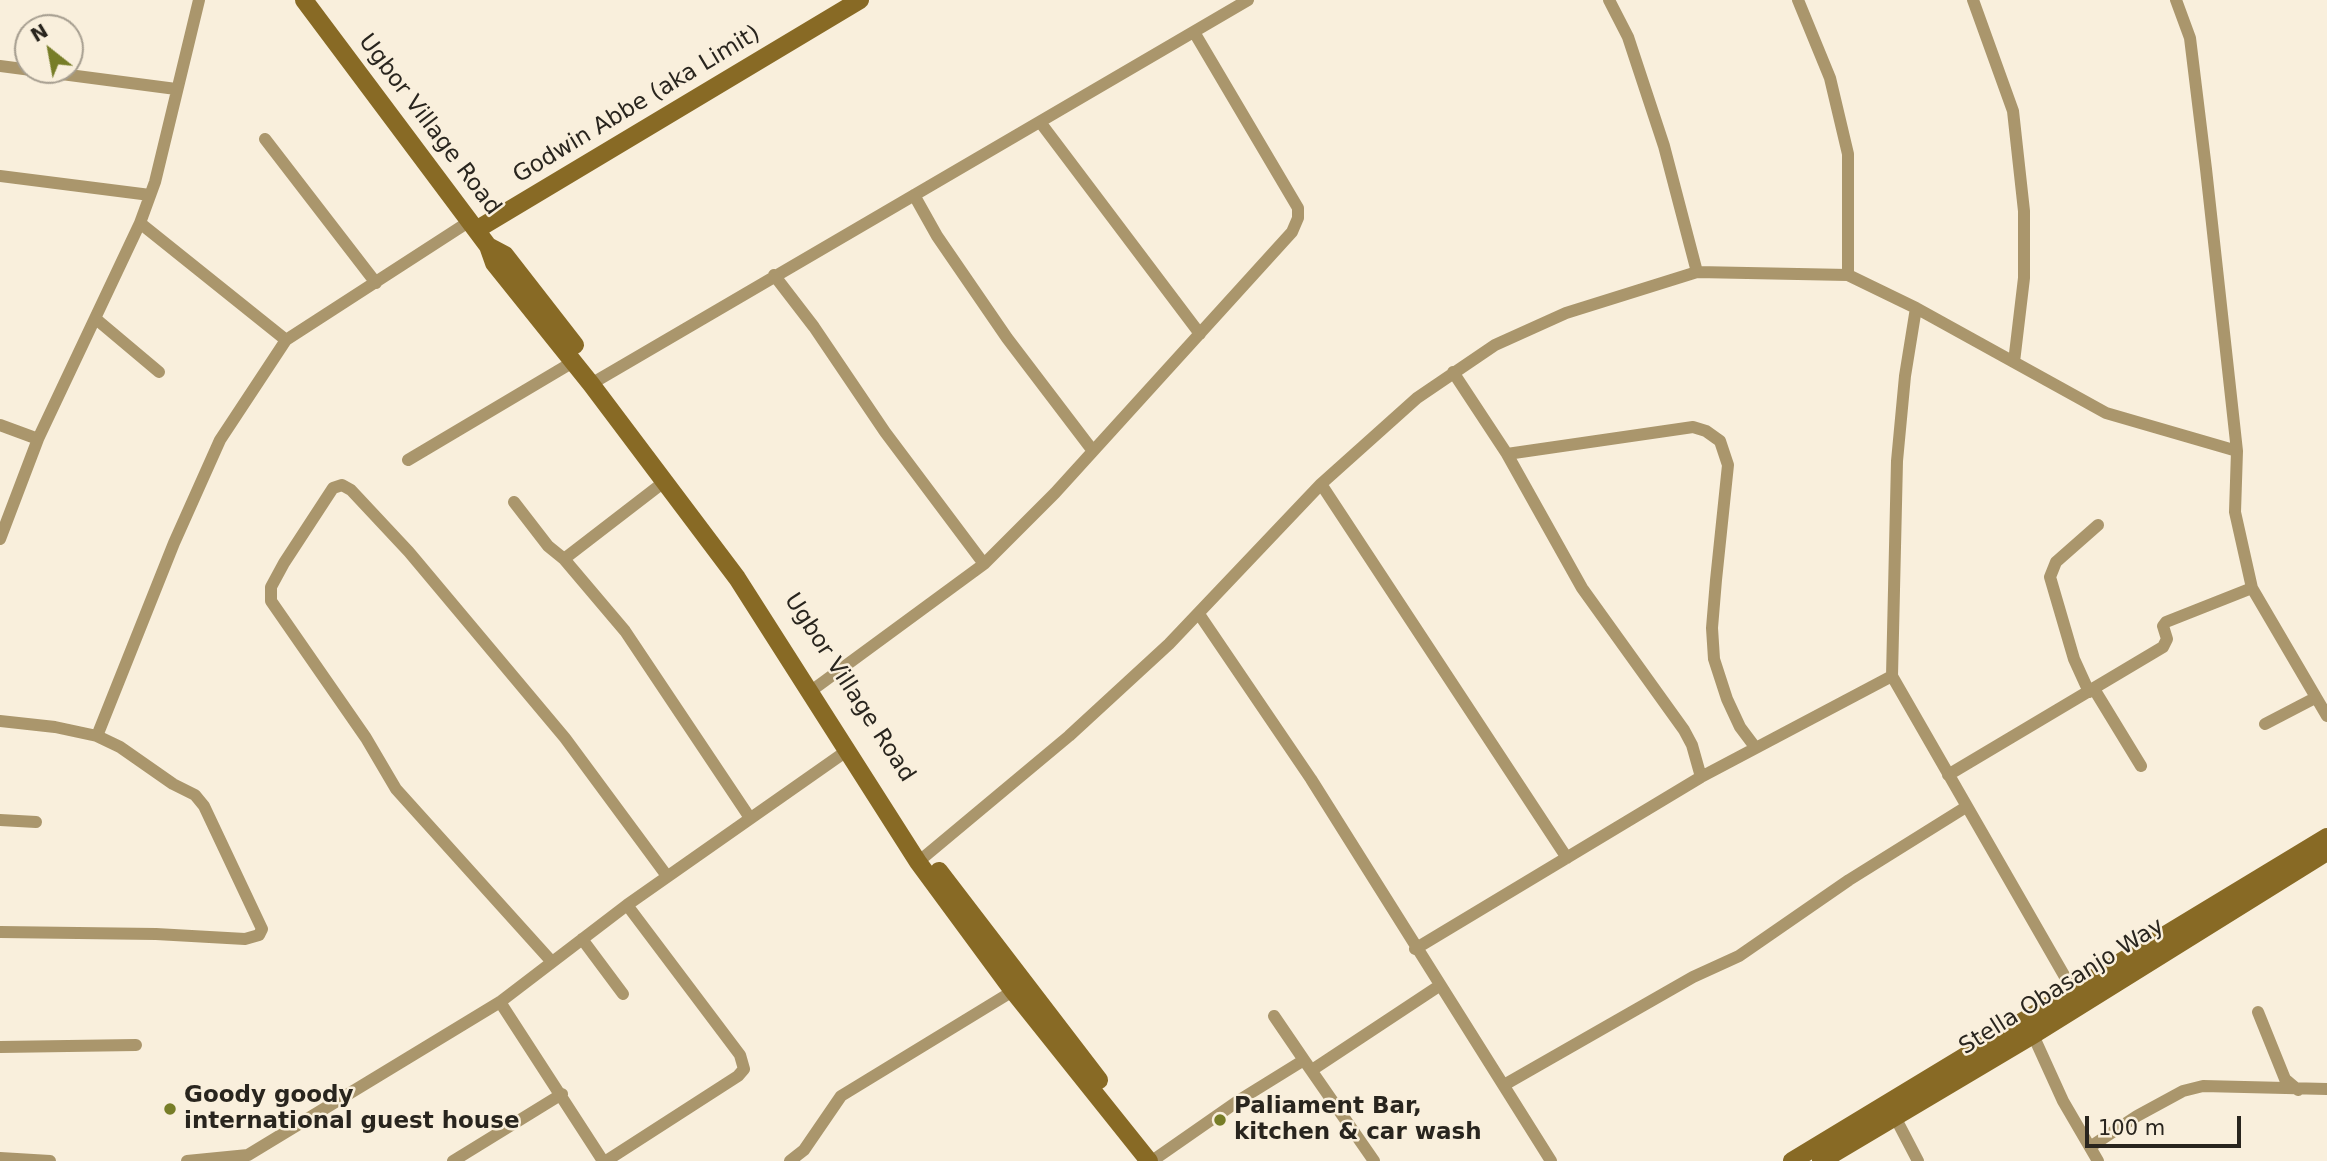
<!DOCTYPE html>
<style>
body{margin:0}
#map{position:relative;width:2327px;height:1161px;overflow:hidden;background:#f9efdc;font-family:"DejaVu Sans",sans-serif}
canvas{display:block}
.north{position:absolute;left:14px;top:14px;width:70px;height:70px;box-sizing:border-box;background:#f9efdc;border:2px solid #a69e90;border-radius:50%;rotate:329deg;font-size:19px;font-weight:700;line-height:28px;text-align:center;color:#29251e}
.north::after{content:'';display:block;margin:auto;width:24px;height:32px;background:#777d27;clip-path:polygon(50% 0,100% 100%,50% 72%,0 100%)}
.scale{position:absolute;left:2085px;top:1116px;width:156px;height:32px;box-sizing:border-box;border:4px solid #29251e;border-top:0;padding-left:9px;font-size:21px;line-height:24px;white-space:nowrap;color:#29251e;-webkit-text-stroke:5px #f9efdc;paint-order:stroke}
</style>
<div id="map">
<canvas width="2327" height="1161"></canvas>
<div class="north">N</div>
<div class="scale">100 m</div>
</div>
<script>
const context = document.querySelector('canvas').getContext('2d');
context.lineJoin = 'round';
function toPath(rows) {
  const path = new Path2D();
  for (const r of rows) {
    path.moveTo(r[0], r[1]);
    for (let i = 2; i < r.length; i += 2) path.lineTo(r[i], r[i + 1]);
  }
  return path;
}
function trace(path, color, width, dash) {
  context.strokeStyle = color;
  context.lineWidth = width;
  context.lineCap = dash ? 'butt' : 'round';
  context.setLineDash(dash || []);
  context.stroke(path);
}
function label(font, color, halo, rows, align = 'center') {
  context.font = font + ' "DejaVu Sans",sans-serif';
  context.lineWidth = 5;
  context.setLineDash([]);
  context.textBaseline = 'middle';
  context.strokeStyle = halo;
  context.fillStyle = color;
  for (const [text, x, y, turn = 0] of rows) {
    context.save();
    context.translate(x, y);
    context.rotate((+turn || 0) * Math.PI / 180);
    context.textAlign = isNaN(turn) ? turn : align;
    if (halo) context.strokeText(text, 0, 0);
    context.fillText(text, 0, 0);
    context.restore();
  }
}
trace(toPath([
 [1609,0,1628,37,1664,146,1697,272],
 [1798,0,1830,78,1848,154,1848,275],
 [1973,0,2013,111,2024,211,2024,278,2014,362],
 [2176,0,2190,38,2206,169,2237,451,2235,512,2252,588,2327,716],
 [0,66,176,89],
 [1040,122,1200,334],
 [265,139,376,283],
 [0,176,150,195],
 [914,195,937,236,1007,338,1093,451],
 [140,223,286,340],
 [774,275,814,327,885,432,984,564],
 [1916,308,1905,376,1897,461,1892,676,2076,996],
 [96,319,159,372],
 [1453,372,1507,454,1582,588,1684,730,1692,745,1701,777],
 [591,384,1248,0],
 [0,425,38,439],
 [1507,454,1693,427,1706,431,1720,441,1728,465,1716,580,1712,628,1714,659,1727,699,1740,727,1755,747],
 [408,460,573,362],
 [1321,484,1567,858],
 [514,502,548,546,564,559,625,631,750,818],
 [0,539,38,439,140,223,155,182,199,0],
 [564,559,664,482],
 [1199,614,1311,779,1551,1161],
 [2094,689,2141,766],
 [811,691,984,564,1055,493,1292,232,1298,218,1298,208,1194,32],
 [2089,692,2074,659,2050,577,2056,562,2098,525],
 [0,721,55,727,97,736,120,747,173,784,195,795,204,806,262,929,259,935,245,939,156,934,0,932],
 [2265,724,2315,698],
 [97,736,174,543,220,440,286,340,470,221],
 [1948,775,2163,647,2167,639,2163,626,2166,622,2252,588],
 [0,820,36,822],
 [918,862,1069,736,1169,644,1321,484,1417,398,1495,345,1566,313,1697,272,1848,275,1916,308,2106,413,2237,451],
 [582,939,623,994],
 [1415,949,1701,777,1892,676],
 [552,962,396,789,366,738,271,601,271,587,284,563,333,488,342,485,351,490,409,552,565,738,667,876],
 [500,1002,603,1161],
 [2258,1012,2285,1079,2298,1090],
 [1274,1016,1304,1060],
 [2033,1035,2063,1101,2098,1161],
 [0,1047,136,1045],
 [1312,1070,1439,986],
 [1504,1085,1693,977,1739,956,1849,880,1966,807],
 [1895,1117,1918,1161],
 [2090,1147,2137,1116,2183,1091,2203,1086,2327,1089],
 [0,1158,50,1161],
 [187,1161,248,1155,500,1002,627,905,848,750],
 [453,1161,562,1094],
 [606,1161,738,1076,744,1069,740,1055,627,905],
 [790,1161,804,1150,841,1096,1013,991],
 [1152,1161,1241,1099,1304,1060,1374,1161]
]), '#aa966c', 12);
trace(toPath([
 [304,0,488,246,494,263,591,384,737,578,918,862,1013,991,1149,1161],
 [476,230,860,0],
 [488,246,505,255,575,345],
 [939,871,1099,1080],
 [1792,1161,2327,837],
 [1821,1161,2033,1035,2327,852]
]), '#886a25', 18);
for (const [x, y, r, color] of [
 [170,1109,7,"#777d27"],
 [1220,1120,7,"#777d27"]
]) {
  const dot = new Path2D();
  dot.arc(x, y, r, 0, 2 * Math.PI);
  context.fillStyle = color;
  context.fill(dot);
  trace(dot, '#f9efdc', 2.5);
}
label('23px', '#29251e', '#f9efdc', [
 ["Godwin Abbe (aka Limit)",637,105,-31],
 ["Ugbor Village Road",429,125,53],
 ["Ugbor Village Road",849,688,57],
 ["Stella Obasanjo Way",2062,987,-32]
]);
label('bold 23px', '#29251e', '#f9efdc', [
 ["Goody goody",184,1096],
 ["international guest house",184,1122],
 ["Paliament Bar,",1234,1107],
 ["kitchen & car wash",1234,1133]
], 'left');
</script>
